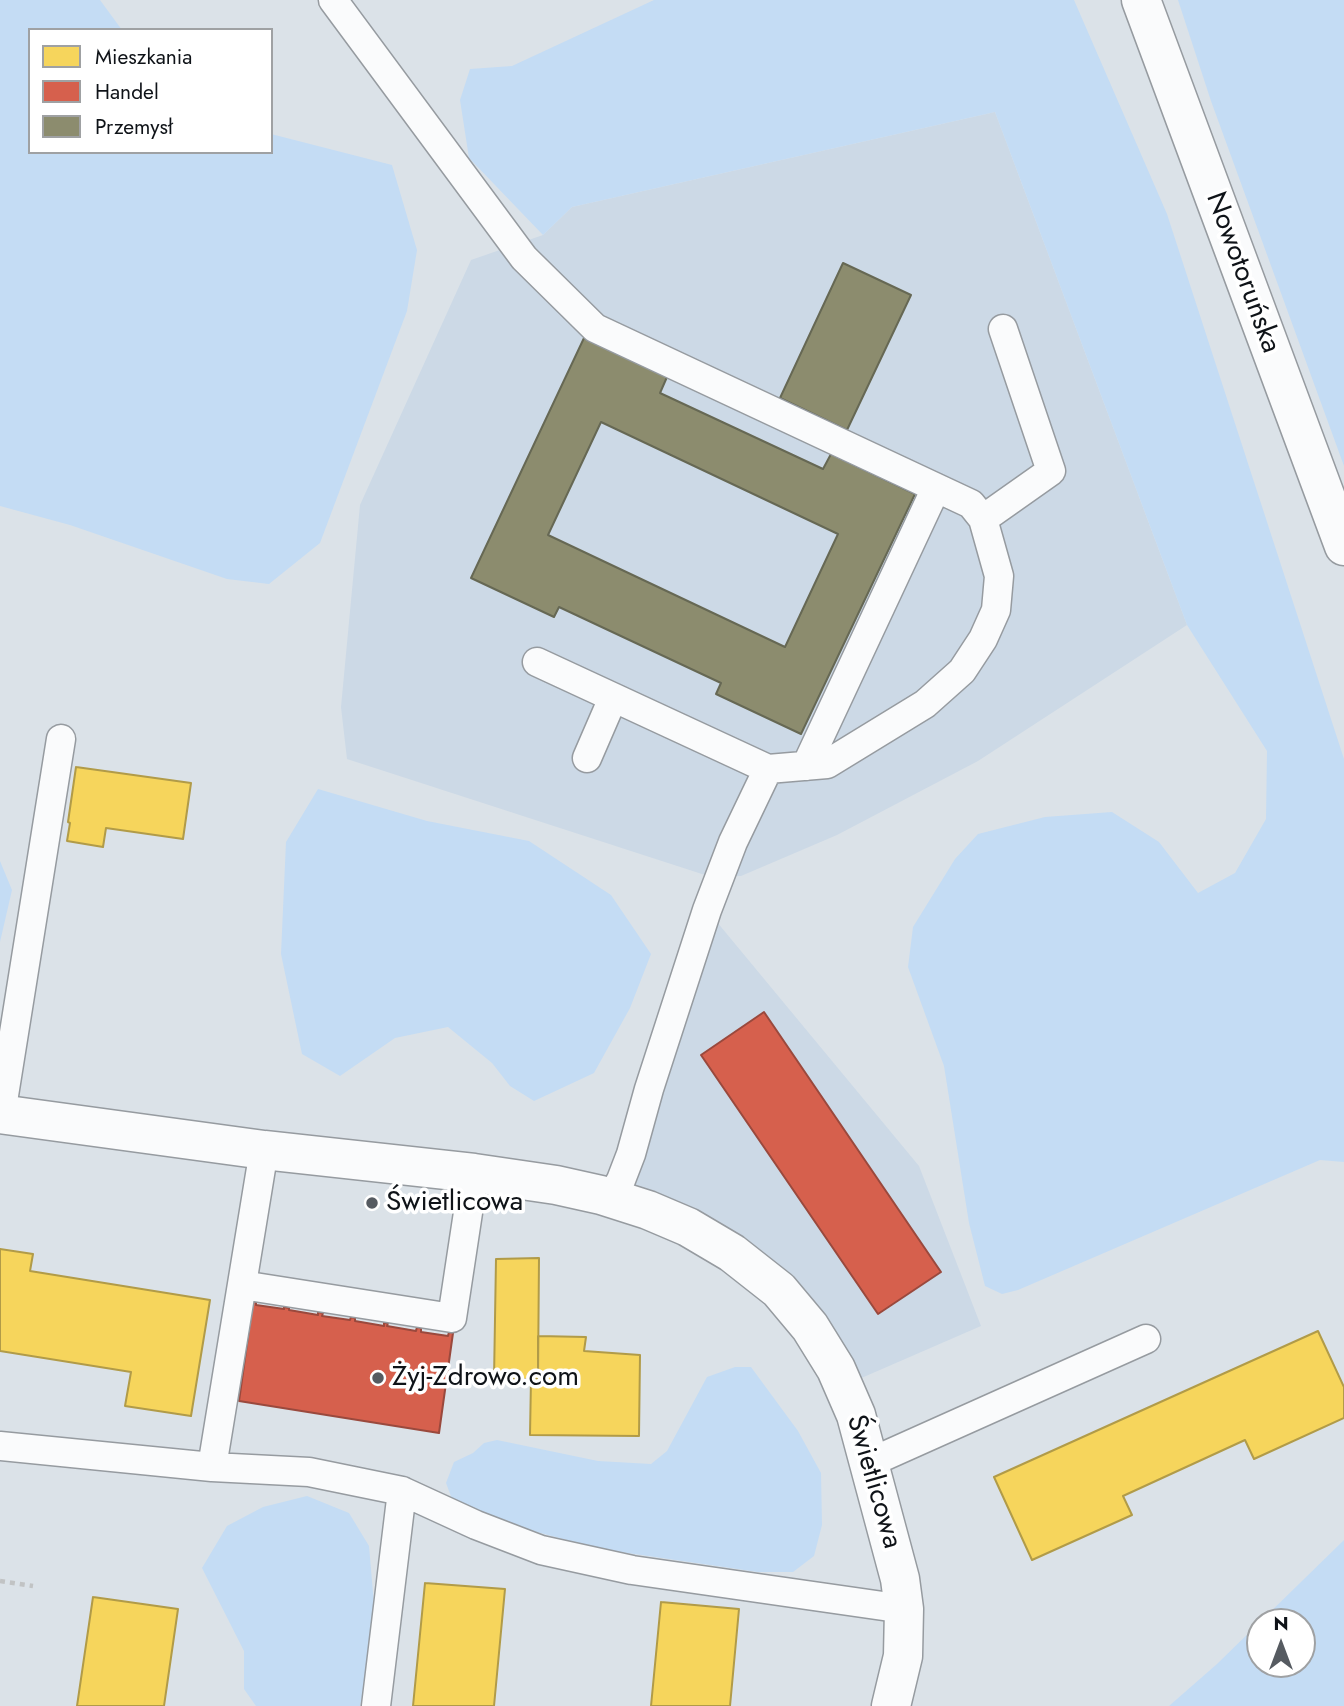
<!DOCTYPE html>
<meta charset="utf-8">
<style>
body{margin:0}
#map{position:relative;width:1344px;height:1706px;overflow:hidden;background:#dbe2e8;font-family:Jost,sans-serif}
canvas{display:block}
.legend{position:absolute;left:28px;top:28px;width:245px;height:126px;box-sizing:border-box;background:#fff;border:2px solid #9fa1a3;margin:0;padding:9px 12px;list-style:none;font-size:21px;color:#0f1318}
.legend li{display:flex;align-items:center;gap:14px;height:35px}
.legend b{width:35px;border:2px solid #9fa1a3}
.north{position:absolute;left:1246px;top:1608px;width:70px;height:70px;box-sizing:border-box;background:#fff;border:2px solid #9fa1a3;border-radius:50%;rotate:0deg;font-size:19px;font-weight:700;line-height:28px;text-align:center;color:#0f1318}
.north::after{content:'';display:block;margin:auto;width:24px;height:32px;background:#565b61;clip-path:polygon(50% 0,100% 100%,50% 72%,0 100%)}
</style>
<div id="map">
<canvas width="1344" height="1706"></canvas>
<ul class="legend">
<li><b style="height:19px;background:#f6d55c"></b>Mieszkania</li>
<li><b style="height:19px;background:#d6604d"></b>Handel</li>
<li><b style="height:19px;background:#8c8c6e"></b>Przemysł</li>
</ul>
<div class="north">N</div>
</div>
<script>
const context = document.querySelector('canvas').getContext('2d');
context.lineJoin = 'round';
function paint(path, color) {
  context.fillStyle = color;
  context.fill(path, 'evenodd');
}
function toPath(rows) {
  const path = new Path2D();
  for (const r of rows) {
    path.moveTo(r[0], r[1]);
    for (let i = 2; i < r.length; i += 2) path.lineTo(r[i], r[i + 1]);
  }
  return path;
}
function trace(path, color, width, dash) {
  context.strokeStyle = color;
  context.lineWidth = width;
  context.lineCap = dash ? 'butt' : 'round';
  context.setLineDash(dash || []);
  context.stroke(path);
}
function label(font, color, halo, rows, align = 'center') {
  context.font = font + ' Jost,sans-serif';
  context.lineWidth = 7;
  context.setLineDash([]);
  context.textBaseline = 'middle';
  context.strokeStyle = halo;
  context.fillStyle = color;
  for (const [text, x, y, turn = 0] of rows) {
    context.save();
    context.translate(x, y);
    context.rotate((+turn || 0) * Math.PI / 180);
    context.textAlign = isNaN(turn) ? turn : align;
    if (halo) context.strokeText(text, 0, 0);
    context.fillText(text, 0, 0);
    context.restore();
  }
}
paint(toPath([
 [995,112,1187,625,978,761,837,835,741,876,705,875,347,759,341,707,360,505,471,260,543,235,572,207],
 [707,910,919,1166,981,1326,843,1386,810,1328,621,1180]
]), '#ccd9e6');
paint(toPath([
 [0,0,100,0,122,30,30,30,30,152,271,152,271,134,392,165,417,250,407,311,320,543,269,584,227,579,70,525,0,506],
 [654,0,1074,0,1167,214,1344,759,1344,1162,1320,1160,1018,1290,1002,1294,985,1286,969,1223,944,1066,908,967,913,927,955,859,978,834,1045,817,1112,812,1159,842,1198,893,1235,873,1266,819,1267,751,1187,625,995,112,572,207,543,235,469,158,460,100,470,69,512,66],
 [1178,0,1344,0,1344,466,1211,101],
 [318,789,427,821,529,841,611,895,651,954,630,1008,594,1073,534,1101,510,1086,492,1063,448,1027,395,1038,340,1076,302,1054,281,954,286,842],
 [0,861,12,890,0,942],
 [735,1367,751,1367,798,1431,821,1473,822,1525,814,1556,793,1572,758,1572,600,1549,470,1514,452,1499,446,1483,454,1462,473,1453,484,1443,497,1440,598,1461,651,1464,667,1451,707,1377],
 [307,1496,349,1513,369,1546,376,1628,360,1706,256,1706,244,1689,244,1651,202,1568,227,1526,263,1507],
 [1344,1540,1344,1706,1169,1706,1217,1664],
 [1260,1622,1302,1622,1302,1664,1260,1664]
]), '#c4dcf4');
const homes = toPath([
 [76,767,191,783,183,839,106,828,103,847,67,841,70,823,68,822,76,767],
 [0,1249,33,1254,30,1271,210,1300,191,1416,125,1406,131,1372,0,1351,0,1249],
 [539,1258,538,1379,494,1379,496,1259,539,1258],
 [1318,1331,1344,1387,1344,1418,1254,1459,1245,1440,1123,1496,1132,1515,1032,1560,994,1477,1318,1331],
 [538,1336,586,1337,584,1351,640,1355,639,1436,530,1435,531,1379,538,1379,538,1336],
 [425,1583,505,1589,494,1706,413,1706,425,1583],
 [93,1597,178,1609,164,1706,77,1706,93,1597],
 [661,1602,739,1609,730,1706,651,1706,661,1602]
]);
paint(homes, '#f6d55c');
trace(homes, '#b19b48', 2);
const shops = toPath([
 [764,1012,941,1272,878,1314,701,1055,764,1012],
 [253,1301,256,1302,256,1305,284,1309,284,1307,289,1308,289,1310,318,1315,318,1312,323,1313,322,1316,350,1320,351,1317,355,1318,355,1321,384,1326,384,1323,388,1323,387,1326,416,1331,417,1327,421,1328,421,1332,448,1336,449,1332,453,1333,439,1433,239,1401,253,1301]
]);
paint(shops, '#d6604d');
trace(shops, '#9a493d', 2);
const industry = toPath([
 [843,263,911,295,847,430,780,398,843,263],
 [584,338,667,377,660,393,823,469,831,454,915,494,801,734,716,694,721,683,559,607,554,617,471,578,584,338],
 [601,422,838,534,785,647,548,535,601,422]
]);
paint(industry, '#8c8c6e');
trace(industry, '#666854', 2);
const service = toPath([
 [333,0,524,258,595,328,971,504,983,519,999,576,996,610,983,639,962,671,925,704,827,764,768,769,733,842,707,910,649,1089,631,1154,621,1180,611,1198],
 [983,519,1051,471,1003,329],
 [537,662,768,769],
 [587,758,613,698],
 [806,766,936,488],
 [1,1114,61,739],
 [242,1285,452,1318,474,1173],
 [0,1446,212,1467,309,1472,402,1491,476,1525,541,1550,632,1570,904,1609],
 [869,1463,1146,1339],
 [212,1467,264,1150],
 [376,1706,402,1491]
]);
const minor = toPath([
 [0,1114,264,1150,474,1173,556,1185,601,1195,648,1210,688,1227,732,1253,779,1290,810,1327,836,1369,856,1415,900,1579,904,1609,903,1656,891,1706]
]);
const secondary = toPath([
 [1141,0,1344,546]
]);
trace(service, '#969ba0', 31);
trace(minor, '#969ba0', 41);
trace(secondary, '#969ba0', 41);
trace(toPath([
 [0,1581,33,1586]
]), '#c1c3c4', 4.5, [5, 5]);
trace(service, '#fafbfc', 28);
trace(minor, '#fafbfc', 38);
trace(secondary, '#fafbfc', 38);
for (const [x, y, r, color] of [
 [372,1203,7,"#565b61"],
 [378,1378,7,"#565b61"]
]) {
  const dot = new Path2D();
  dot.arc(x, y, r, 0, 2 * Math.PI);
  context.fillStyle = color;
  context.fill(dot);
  trace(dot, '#fff', 2.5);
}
label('28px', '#0f1318', '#fff', [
 ["Nowotoruńska",1242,273,70],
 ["Świetlicowa",873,1482,74]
]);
label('28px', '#0f1318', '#fff', [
 ["Świetlicowa",386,1203],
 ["Żyj-Zdrowo.com",392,1378]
], 'left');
</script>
